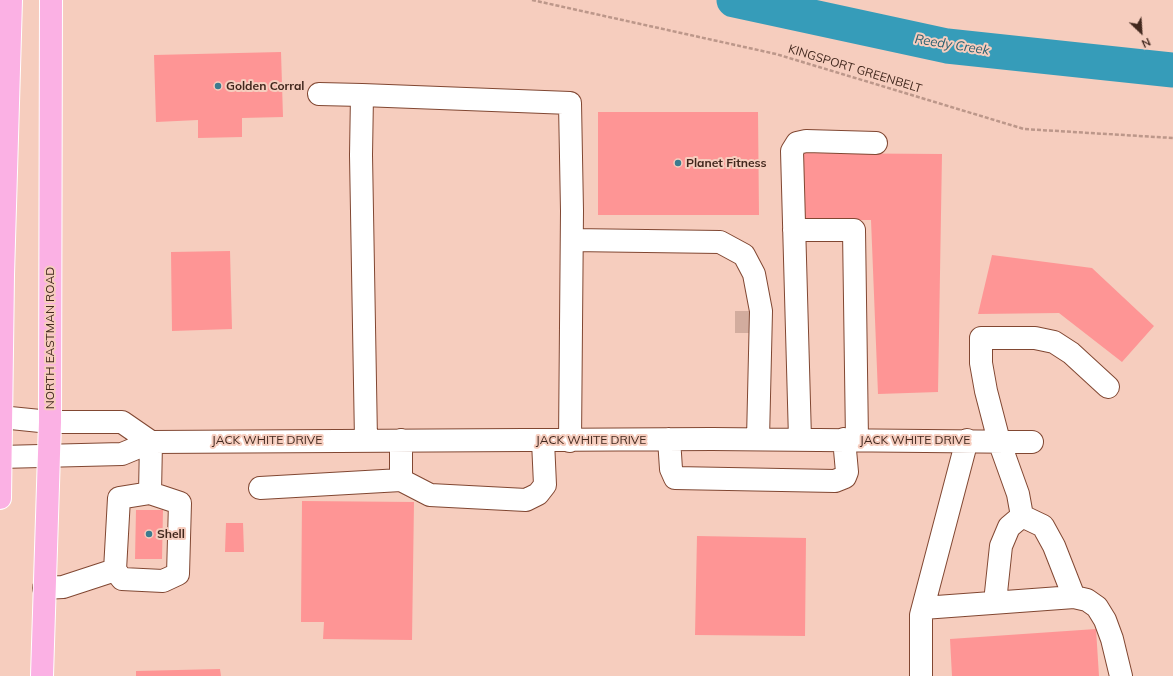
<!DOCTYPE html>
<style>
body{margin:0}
#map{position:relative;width:1173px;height:676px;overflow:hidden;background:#f6cdbe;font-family:Mulish,sans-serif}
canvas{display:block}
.north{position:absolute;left:1121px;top:12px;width:40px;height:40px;-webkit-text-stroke:3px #f6cdbe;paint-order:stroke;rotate:155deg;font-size:11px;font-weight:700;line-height:16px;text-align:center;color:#42281e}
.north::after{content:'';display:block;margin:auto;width:14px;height:18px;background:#42281e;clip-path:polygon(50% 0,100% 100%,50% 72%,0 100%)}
</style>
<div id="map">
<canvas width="1173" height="676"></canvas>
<div class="north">N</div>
</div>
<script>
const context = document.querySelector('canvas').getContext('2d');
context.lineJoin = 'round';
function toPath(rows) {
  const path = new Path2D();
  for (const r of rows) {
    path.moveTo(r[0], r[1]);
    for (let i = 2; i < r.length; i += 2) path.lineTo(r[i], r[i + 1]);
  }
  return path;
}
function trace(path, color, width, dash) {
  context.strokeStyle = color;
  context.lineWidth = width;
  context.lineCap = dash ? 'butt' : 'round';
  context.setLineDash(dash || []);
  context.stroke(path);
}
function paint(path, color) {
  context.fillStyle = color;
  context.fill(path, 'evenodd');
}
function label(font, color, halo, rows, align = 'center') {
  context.font = font + ' Mulish,sans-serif';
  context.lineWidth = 4;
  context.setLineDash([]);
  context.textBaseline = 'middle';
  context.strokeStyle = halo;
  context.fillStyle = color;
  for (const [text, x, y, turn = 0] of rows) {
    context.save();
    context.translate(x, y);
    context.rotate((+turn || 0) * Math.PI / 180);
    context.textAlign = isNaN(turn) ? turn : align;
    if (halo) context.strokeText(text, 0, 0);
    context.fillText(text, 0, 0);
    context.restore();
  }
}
trace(toPath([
 [734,0,947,46,1173,70]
]), '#369cb9', 35);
paint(toPath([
 [281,52,283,117,242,118,242,137,198,138,198,120,156,122,154,55],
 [598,112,758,112,759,215,598,215],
 [796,153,942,154,938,392,878,394,871,220,800,220],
 [230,251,232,329,172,331,171,252],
 [992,255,1092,268,1154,326,1122,362,1059,313,978,314],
 [302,501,414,502,412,640,323,639,324,622,301,622],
 [136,510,163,510,162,559,135,559],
 [226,523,243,523,244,552,225,552],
 [697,536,806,538,805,636,695,635],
 [1096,629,1099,676,952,676,950,639],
 [220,669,221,676,136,676,136,671]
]), '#fe9595');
trace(toPath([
 [746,333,746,311]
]), '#d2ac9e', 22, [22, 11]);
const minor = toPath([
 [319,94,362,95],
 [794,230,854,230,857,440],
 [572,240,720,242,744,255,754,274,761,311,758,439],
 [0,417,50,422,122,422,151,442],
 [669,439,671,469,675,478,835,481,845,477,847,472,844,439],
 [800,439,792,151,797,143,806,141,876,143],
 [366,440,361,155,362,95,570,103,572,211,570,441],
 [0,457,122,454,151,442,712,439,1032,442],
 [401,480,401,440],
 [260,488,401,480,430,495,526,500,538,494,545,485,543,441],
 [150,493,119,498,115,570,122,579,163,581,178,574,180,503,150,493,151,442],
 [44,588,63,587,115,570],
 [1074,597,1054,546,1043,526,1022,516,1018,494,999,441,986,391,981,363,981,338,1035,338,1054,342,1071,353,1108,387],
 [995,602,1001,546,1009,527,1022,516],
 [923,608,1074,597,1087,600,1097,607,1105,620,1112,639,1121,676],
 [921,676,921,615,967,440]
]);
const major = toPath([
 [0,498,3,275,11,0],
 [42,676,50,422,51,0]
]);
trace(minor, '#814732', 24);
trace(major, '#fff', 24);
trace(toPath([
 [532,0,776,54,1024,129,1173,138]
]), '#bc978a', 2.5, [4, 2]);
trace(minor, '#fff', 22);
trace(major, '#fbb1e4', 22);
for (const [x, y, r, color] of [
 [218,86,4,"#3b7b8f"],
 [678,163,4,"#3b7b8f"],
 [149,534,4,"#3b7b8f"]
]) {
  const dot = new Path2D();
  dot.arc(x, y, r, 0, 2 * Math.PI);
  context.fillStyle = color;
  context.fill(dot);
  trace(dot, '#f6cdbe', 1.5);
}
label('12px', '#42281e', '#f6cdbe', [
 ["KINGSPORT GREENBELT",855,69,17],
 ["NORTH EASTMAN ROAD",50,338,-90],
 ["JACK WHITE DRIVE",267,440],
 ["JACK WHITE DRIVE",591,440],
 ["JACK WHITE DRIVE",915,440]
]);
label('bold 12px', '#42281e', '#f6cdbe', [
 ["Golden Corral",226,86],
 ["Planet Fitness",686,163],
 ["Shell",157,534]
], 'left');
label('italic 13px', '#2a6070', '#f6cdbe', [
 ["Reedy Creek",952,45,9]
]);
</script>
